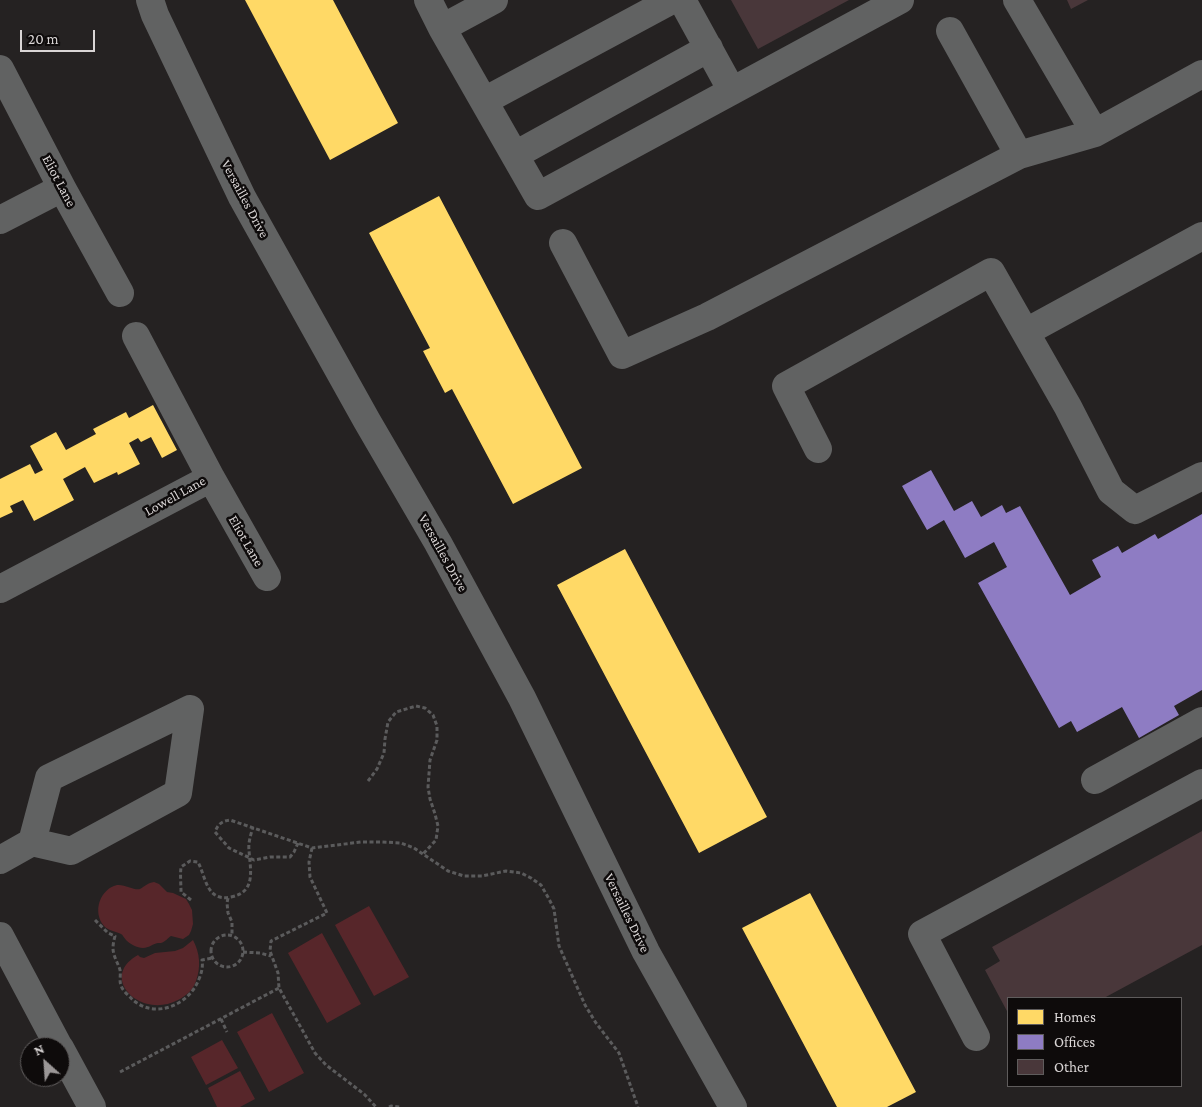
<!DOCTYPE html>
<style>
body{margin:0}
#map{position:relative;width:1202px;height:1107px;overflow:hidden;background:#252222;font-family:"Crimson Pro",serif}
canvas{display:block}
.legend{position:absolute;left:1007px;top:997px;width:175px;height:90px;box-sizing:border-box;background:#0e0b0b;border:1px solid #5f5c5c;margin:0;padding:6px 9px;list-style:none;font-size:15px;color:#d9d5d5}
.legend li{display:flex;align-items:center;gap:10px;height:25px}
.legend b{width:25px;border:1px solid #5f5c5c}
.north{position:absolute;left:20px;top:1037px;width:50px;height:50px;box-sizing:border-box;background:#0e0b0b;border:1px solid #5f5c5c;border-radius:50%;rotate:334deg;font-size:14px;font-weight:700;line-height:20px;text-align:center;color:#d9d5d5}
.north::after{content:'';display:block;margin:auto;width:18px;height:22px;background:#9a9696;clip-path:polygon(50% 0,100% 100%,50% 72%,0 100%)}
.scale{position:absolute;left:20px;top:30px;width:75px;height:22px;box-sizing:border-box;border:2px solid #d9d5d5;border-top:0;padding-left:6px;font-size:15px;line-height:18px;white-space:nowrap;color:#d9d5d5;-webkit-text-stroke:4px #0e0b0b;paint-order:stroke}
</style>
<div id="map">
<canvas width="1202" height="1107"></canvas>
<ul class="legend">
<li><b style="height:14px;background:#ffd966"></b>Homes</li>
<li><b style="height:14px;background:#8e7cc3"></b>Offices</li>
<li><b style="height:14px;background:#49373a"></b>Other</li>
</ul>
<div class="north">N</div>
<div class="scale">20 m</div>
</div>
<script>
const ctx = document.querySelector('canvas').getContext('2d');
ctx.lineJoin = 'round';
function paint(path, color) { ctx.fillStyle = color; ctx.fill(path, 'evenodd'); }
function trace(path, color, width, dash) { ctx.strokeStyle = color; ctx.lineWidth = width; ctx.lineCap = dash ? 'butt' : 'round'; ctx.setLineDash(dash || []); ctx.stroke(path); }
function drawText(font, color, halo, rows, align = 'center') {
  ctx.font = font + ' "Crimson Pro",serif'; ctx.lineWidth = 5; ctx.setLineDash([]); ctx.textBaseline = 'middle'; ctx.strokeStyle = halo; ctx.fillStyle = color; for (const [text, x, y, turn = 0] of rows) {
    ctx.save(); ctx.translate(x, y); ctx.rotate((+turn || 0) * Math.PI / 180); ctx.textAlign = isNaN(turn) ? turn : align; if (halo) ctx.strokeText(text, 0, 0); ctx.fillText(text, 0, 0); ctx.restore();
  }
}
paint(new Path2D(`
 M154 882 159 884 167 892 173 893 186 899 189 904 192 910 193 924 191 931 189 935 183 939 171 936C168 938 165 942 161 943 160 943 159 943 158 943 152 944 149 948 143 948 137 948 130 944 126 940 124 938 123 935 121 934 115 931 109 931 104 926 92 912 100 889 117 885 125 884 135 891 140 889 145 886 148 883 154 882Z
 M369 906 409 977 374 996 335 925Z
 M322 933 361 1004 327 1023 288 953Z
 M193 940C200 953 201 967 196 981 193 990 186 996 178 1000 140 1020 98 977 138 955L140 957 144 958 155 953 175 951 183 948Z
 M272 1013 304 1073 269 1092 237 1032Z
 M222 1040 238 1068 206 1085 191 1057Z
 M240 1071 255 1099 240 1107H217L208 1088Z`), '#57262a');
paint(new Path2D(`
 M245 0H333L398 123 330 160Z
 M439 196 582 468 513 504 452 389 445 393 423 351 430 348 369 233Z
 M153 405 177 450 162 458 151 437 141 442 138 438 129 443 140 464 118 475 117 472 94 483 85 467 63 479 74 500 34 521 23 500 10 506 13 512 0 518V479L30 464 35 474 43 470 30 446 56 432 66 450 96 434 93 429 126 412 129 418Z
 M625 549 767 817 699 853 557 585Z
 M810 893 916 1092 887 1107H837L742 928Z`), '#ffd966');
paint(new Path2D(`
 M931 470 954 511 972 501 981 517 1002 505 1006 513 1020 506 1070 595 1101 577 1092 560 1118 546 1122 553 1155 534 1158 539 1202 514V690L1174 706 1179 715 1139 738 1122 707 1077 732 1071 721 1059 728 978 583 1007 567 994 542 965 558 944 520 927 530 902 486Z`), '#8e7cc3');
paint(new Path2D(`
 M731 0H849L758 49Z
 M1067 0H1088L1071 9Z
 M1202 831V945L1104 998H1008V1013L985 970 1000 961 992 947Z`), '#49373a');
trace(new Path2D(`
 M368 781 377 769 384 753 385 739 388 722 396 712 416 706 425 708 433 715 437 726V740L430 760 428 787 430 799 435 814 438 826 436 840 423 854
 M298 843 294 852 290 857H270L254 860 229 848 215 832C218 824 222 821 230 820L312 848 361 842H382L401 843 414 848 448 871 464 876H482L506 871 521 873 531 878 541 885 549 899 554 909 559 946 585 1005 596 1023 619 1053 638 1107
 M312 848 309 862 310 877 327 913 271 941 270 951 278 973 279 988 315 1053 326 1065 364 1094 376 1107
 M228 898 227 903 228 913 232 922V936
 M191 900 181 892C181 884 180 875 181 867L190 861 198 862C206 877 206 902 231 897 257 892 250 869 249 850 248 843 251 834 253 827
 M95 920 108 933 115 936C114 940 113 944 113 948 113 956 118 963 120 970 121 975 119 981 121 985 122 990 127 994 130 997 152 1021 189 1006 199 979 202 972 203 966 202 960L213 958
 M211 951a16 16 0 1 1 32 0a16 16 0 1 1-32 0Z
 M243 952 260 953 271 956
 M221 1019 227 1032
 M120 1072 279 988
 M389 1107 391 1106 400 1107`), '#5b5b5c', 3, [4, 2.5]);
trace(new Path2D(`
 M150 0 155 15 242 197 367 421 438 543 522 698 646 952 733 1107
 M428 0 442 28 494 0
 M682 0 732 91
 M1017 0 1095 133
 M442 28 538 196 900 0
 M950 31 1019 155
 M0 69 62 188 120 293
 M484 101 672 0
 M515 155 709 48
 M0 220 62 188
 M563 243 622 355 707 317 1019 155 1095 133 1202 74
 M1026 332 1202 236
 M136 336 211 478 267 577
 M818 449 786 386 991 272 1068 407 1111 491 1135 510 1202 476
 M0 589 211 478
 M1095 780 1202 721
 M32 842 71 851 178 793 190 709
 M0 860 32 842 49 778 190 709
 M0 936 59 1047
 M976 1037 922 934 1202 783
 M60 1048 92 1107`), '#616262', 28);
drawText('14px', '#d9d5d5', '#0e0b0b', [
 ["Eliot Lane",59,181,62],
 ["Versailles Drive",245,199,62],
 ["Lowell Lane",175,496,-29],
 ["Eliot Lane",246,541,60],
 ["Versailles Drive",443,553,61],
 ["Versailles Drive",627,913,64]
]);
</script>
